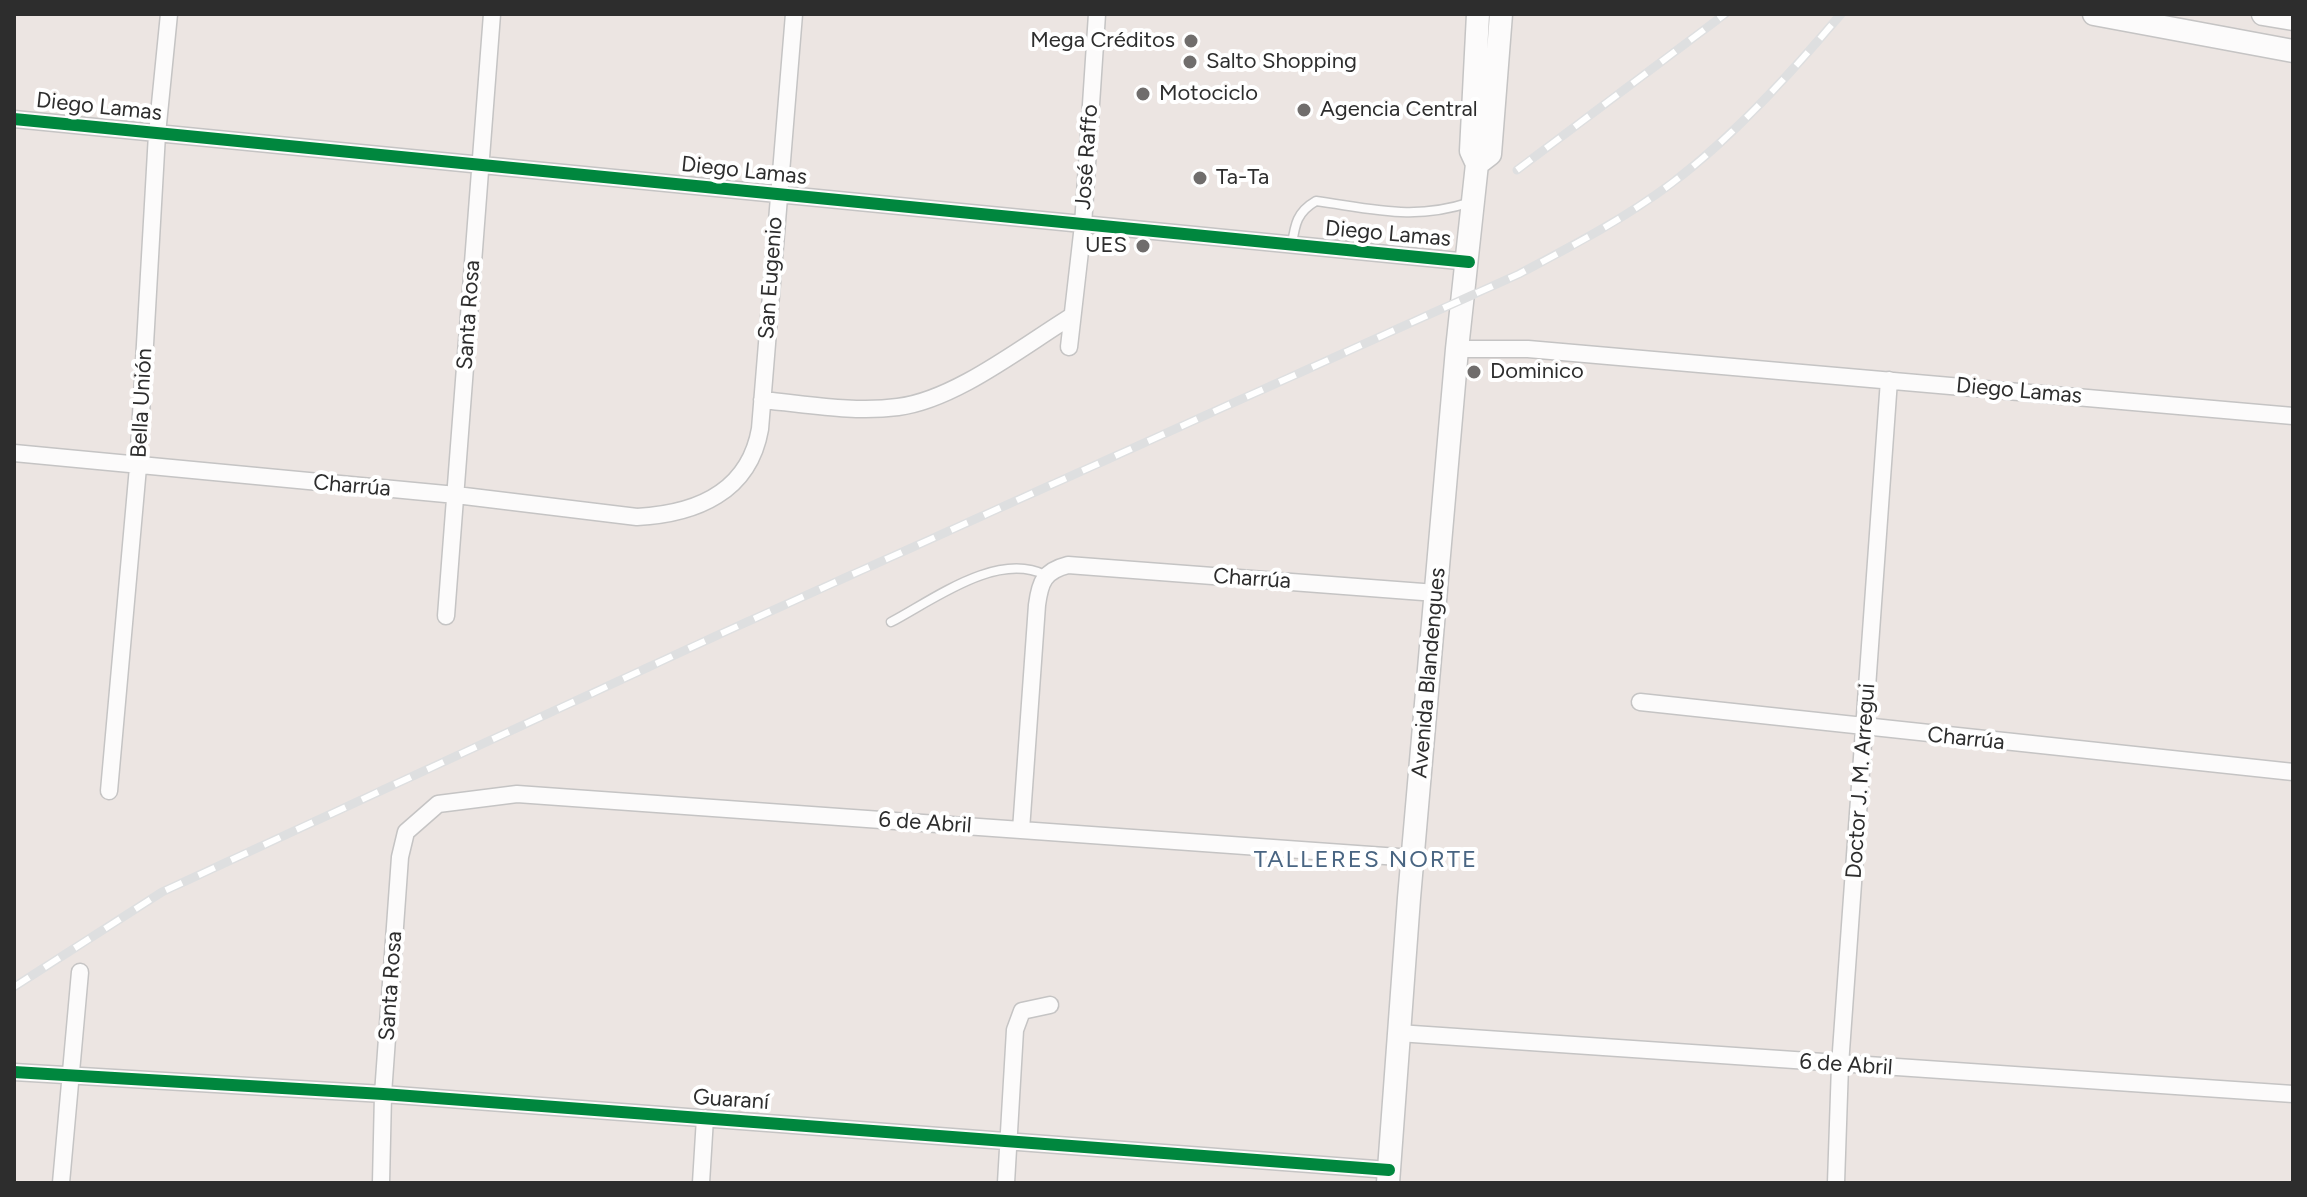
<!DOCTYPE html>
<meta charset="utf-8">
<style>
body{margin:0}
#map{position:relative;width:2307px;height:1197px;overflow:hidden;background:#ece5e2;font-family:Figtree,sans-serif}
canvas{display:block}
.frame{position:absolute;inset:0;border:16px solid #2d2d2d;pointer-events:none}
</style>
<div id="map">
<canvas width="2307" height="1197"></canvas>
<div class="frame"></div>
</div>
<script>
const ctx = document.querySelector('canvas').getContext('2d');
ctx.lineJoin = 'round';
function trace(path, color, width, dash) { ctx.strokeStyle = color; ctx.lineWidth = width; ctx.lineCap = dash ? 'butt' : 'round'; ctx.setLineDash(dash || []); ctx.stroke(path); }
function drawText(font, color, halo, rows, align = 'center') {
  ctx.font = font + ' Figtree,sans-serif'; ctx.lineWidth = 8; ctx.setLineDash([]); ctx.textBaseline = 'middle'; ctx.strokeStyle = halo; ctx.fillStyle = color; for (const [text, x, y, turn = 0] of rows) {
    ctx.save(); ctx.translate(x, y); ctx.rotate((+turn || 0) * Math.PI / 180); ctx.textAlign = isNaN(turn) ? turn : align; if (halo) ctx.strokeText(text, 0, 0); ctx.fillText(text, 0, 0); ctx.restore();
  }
}
const lane = new Path2D(`
 M1292 244C1295 224 1297 212 1316 201 1374 209 1414 221 1471 202
 M891 622C933 600 997 551 1045 575`);
const street = new Path2D(`
 M14 119 1469 262
 M1069 347 1083 225 1097 14
 M1457 349H1528L2293 416
 M762 400C807 404 853 413 898 407 955 400 1023 346 1072 316
 M14 453 456 495 637 517C696 514 749 492 760 429L794 14
 M446 616 492 14
 M1640 702 2293 772
 M109 791 138 467 157 134 169 14
 M1021 830 1037 605C1040 582 1044 571 1068 565L1436 593
 M1398 1033 2293 1094
 M14 1072 383 1094 1389 1170
 M61 1183 80 972
 M381 1183 383 1094 400 857 406 832 438 804 517 794 1413 858
 M701 1183 705 1118
 M1006 1183 1015 1030 1022 1011 1050 1005
 M1836 1183 1840 1065 1889 380`);
const secondary = new Path2D(`
 M2094 14 2293 51
 M2263 14 2293 19
 M1477 164 1490 154 1501 14
 M1388 1183 1409 898 1457 349 1477 164 1471 151 1478 14`);
trace(lane, '#c5c4c4', 11);
trace(street, '#c5c4c4', 19);
trace(secondary, '#c5c4c4', 25);
trace(lane, '#fcfbfb', 8);
trace(street, '#fcfbfb', 16);
trace(secondary, '#fcfbfb', 22);
const rail = new Path2D(`
 M1517 170 1725 14
 M14 987 162 892 718 635 1519 274C1572 246 1624 219 1672 183 1735 135 1790 74 1841 14`);
trace(rail, '#dedfe0', 9);
trace(rail, '#fff', 6, [18]);
trace(new Path2D(`
 M14 119 1469 262
 M14 1072 383 1094 1389 1170`), '#00873e', 12);
for (const [x, y, r, color] of [
 [1191,41,8,"#706d6c"],
 [1190,62,8,"#706d6c"],
 [1143,94,8,"#706d6c"],
 [1304,110,8,"#706d6c"],
 [1200,178,8,"#706d6c"],
 [1143,246,8,"#706d6c"],
 [1474,372,8,"#706d6c"]
]) { const dot = new Path2D(); dot.arc(x, y, r, 0, 2 * Math.PI); ctx.fillStyle = color; ctx.fill(dot); trace(dot, '#fff', 3); }
drawText('22px', '#2d2d2d', '#fff', [
 ["Mega Créditos",1175,41,"right"],
 ["Salto Shopping",1206,62],
 ["Motociclo",1159,94],
 ["Agencia Central",1320,110],
 ["Ta-Ta",1216,178],
 ["UES",1127,246,"right"],
 ["Dominico",1490,372]
], 'left');
drawText('22px', '#2d2d2d', '#fff', [
 ["Diego Lamas",99,107,6],
 ["José Raffo",1087,157,-86],
 ["Diego Lamas",744,171,6],
 ["Diego Lamas",1388,234,5],
 ["San Eugenio",771,278,-86],
 ["Santa Rosa",469,315,-86],
 ["Diego Lamas",2019,391,5],
 ["Bella Unión",142,403,-87],
 ["Charrúa",352,486,5],
 ["Charrúa",1252,579,4],
 ["Avenida Blandengues",1429,673,-85],
 ["Charrúa",1966,739,6],
 ["Doctor J. M. Arregui",1861,781,-86],
 ["6 de Abril",925,823,4],
 ["Santa Rosa",391,986,-86],
 ["6 de Abril",1846,1065,4],
 ["Guaraní",731,1100,4]
]);
ctx.letterSpacing = '2px';
drawText('24px', '#496582', '#fff', [
 ["TALLERES NORTE",1366,860]
]);
ctx.letterSpacing = '0px';
</script>
